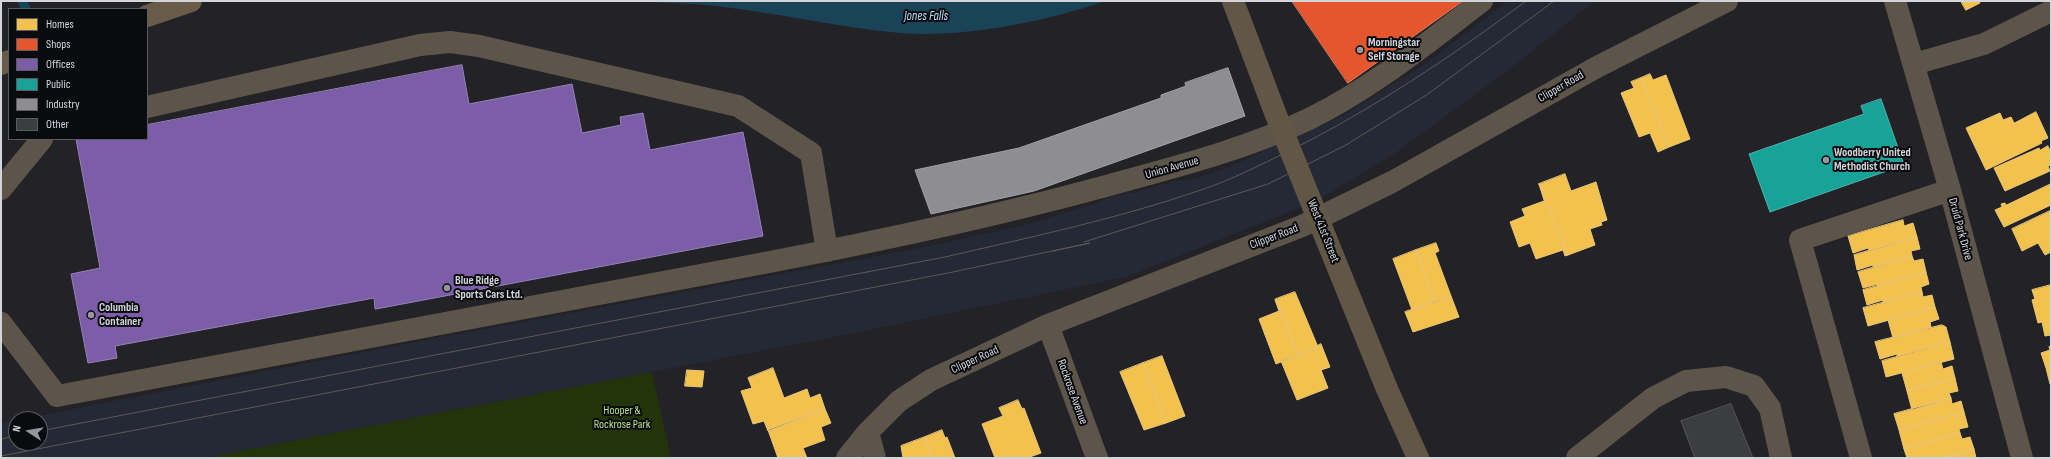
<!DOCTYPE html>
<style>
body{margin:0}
#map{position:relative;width:2052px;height:459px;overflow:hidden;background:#222227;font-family:"Sofia Sans Condensed",sans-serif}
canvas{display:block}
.frame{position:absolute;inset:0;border:2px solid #d3d5db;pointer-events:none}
.legend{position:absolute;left:8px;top:8px;width:140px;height:132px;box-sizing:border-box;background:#0a0b0f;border:1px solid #5a5c61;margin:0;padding:5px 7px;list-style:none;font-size:12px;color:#d3d5db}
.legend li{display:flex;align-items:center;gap:8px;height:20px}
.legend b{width:20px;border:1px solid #5a5c61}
.north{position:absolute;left:8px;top:411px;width:40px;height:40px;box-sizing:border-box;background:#0a0b0f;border:1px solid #5a5c61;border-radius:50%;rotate:282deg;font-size:11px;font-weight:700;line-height:16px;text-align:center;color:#d3d5db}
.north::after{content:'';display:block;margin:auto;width:14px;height:18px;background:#95969c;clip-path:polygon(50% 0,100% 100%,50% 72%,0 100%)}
</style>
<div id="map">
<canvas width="2052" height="459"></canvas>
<div class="frame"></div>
<ul class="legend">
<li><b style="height:11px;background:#f2c14e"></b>Homes</li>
<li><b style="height:11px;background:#e4572e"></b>Shops</li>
<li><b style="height:11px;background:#7b5ea7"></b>Offices</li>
<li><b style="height:11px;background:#17a398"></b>Public</li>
<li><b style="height:11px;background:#8d8d92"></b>Industry</li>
<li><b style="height:11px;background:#3c3d41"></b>Other</li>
</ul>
<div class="north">N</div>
</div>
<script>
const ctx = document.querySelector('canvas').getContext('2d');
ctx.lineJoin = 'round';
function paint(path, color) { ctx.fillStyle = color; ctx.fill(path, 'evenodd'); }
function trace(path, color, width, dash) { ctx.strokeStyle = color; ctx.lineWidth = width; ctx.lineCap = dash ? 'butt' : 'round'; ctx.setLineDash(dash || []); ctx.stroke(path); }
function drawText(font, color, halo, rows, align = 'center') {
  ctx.font = font + ' "Sofia Sans Condensed",sans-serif'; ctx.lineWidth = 4; ctx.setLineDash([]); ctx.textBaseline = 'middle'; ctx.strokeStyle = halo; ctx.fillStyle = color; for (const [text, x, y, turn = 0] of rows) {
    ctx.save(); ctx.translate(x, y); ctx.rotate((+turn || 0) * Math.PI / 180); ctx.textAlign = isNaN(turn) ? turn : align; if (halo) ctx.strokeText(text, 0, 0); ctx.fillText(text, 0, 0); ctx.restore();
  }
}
paint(new Path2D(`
 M1508 1H1595L1511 68 1397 152 1317 201 1126 277 854 333 204 458H1V423L16 420V443H40V419H22L420 341 920 248 1024 225 1091 205 1113 196 1137 192 1171 182 1195 178 1222 170 1342 116 1425 64Z`), '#252936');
paint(new Path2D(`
 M652 372 671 458H204Z`), '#23340a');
paint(new Path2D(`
 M629 1H1105C1045 22 964 38 900 33 843 28 788 15 732 8 698 3 664 3 629 1Z`), '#1b4358');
paint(new Path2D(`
 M27 1H193L147 9H9V62L1 64V11Z`), '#222227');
const homes = new Path2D(`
 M1961 1H1979L1980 3 1966 10Z
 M1650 74 1653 80 1666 75 1690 139 1669 147 1641 78Z
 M1641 78 1669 147 1658 152 1650 133 1639 137 1621 93 1634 88 1631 82Z
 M2036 112 2048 138 2041 141 2042 143 1986 170 1966 128 2000 113 2003 120 2011 117 2014 123Z
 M2048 146 2051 153V165L2048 166 2050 171 2005 191 1994 168 2039 148 2040 150Z
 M1565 174 1571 191 1596 182 1607 220 1601 222 1602 225 1590 229 1595 245 1568 255 1539 184Z
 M1539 184 1568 255 1565 256 1563 250 1536 259 1530 243 1519 247 1510 222 1525 216 1522 209 1544 201Z
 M2051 184V205L2004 227 1995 210 2002 207 2001 204 2005 203 2006 205Z
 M2050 211 2051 252 2045 255 2038 243 2022 251 2012 229Z
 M1903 220 1904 226 1913 223 1917 237 1869 250 1868 248 1853 253 1848 236Z
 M1917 237 1920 249 1911 251 1912 256 1873 267V265L1857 270 1854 255Z
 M1436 243 1439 251 1435 253 1451 296 1435 301 1416 250Z
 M1416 250 1435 301 1412 310 1393 259Z
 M1912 256 1914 261 1923 259 1926 272 1878 286V284L1863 288 1858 272Z
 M1926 272 1929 284 1921 287 1922 292 1883 303V300L1867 305 1863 290Z
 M2051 285V335L2045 336 2042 322 2038 323 2032 300 2035 299 2032 290Z
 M1295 292 1318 347 1298 355 1276 299Z
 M1922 292 1923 297 1932 295 1935 307 1868 326 1863 308Z
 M1451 296 1459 317 1413 332 1405 312Z
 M1276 299 1298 355 1276 364 1259 319 1279 311 1275 300Z
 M1935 307 1939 319 1930 322 1931 327 1893 338 1888 320Z
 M1942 325 1946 327 1950 342 1897 356V354L1880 359 1875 342Z
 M1950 342 1954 359 1886 377 1882 361Z
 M1321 344 1330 367 1321 370 1328 388 1297 400 1281 361 1318 347 1317 346Z
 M2051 346V366L2046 368 2041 353 2050 350 2049 347Z
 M1162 356 1185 416 1166 423 1143 363Z
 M1941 362 1943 369 1952 366 1955 378 1907 391 1902 373Z
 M1143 363 1166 423 1144 430 1120 372Z
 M2051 366V384H2050L2046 368Z
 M773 368 784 398 807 389 810 398 820 394 825 409 768 431 764 421 753 424 741 391 752 388 748 378Z
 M687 370 704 371 702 387 685 386Z
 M1955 378 1958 391 1949 393 1951 398 1912 410 1907 391Z
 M1951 398 1952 404 1961 401 1964 412 1899 430 1894 414Z
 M1018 400 1022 409 1024 408 1041 453 1027 458H995L982 424 1003 416 999 408Z
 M825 409 831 423 821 427 825 440 803 448 807 458H778L768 430Z
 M1964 412 1968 427 1959 429 1960 433 1904 449 1899 430Z
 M942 430 945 438 947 437 955 458H932L925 437Z
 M1960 433 1962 439 1970 437 1974 449 1942 458H1907L1904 449Z
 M925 437 932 458H903L901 446Z
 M1974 449 1976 458H1942Z`);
paint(homes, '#f2c14e');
trace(homes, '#e9c778', 1);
const shops = new Path2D(`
 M1292 1H1463L1348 83Z`);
paint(shops, '#e4572e');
trace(shops, '#df7d62', 1);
const offices = new Path2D(`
 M462 65 469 104 572 84 582 133 621 125 620 117 643 113 650 150 743 132 763 236 376 309H375L374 298 115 346 117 358 88 363 71 274 100 268 76 139H147V125Z`);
paint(offices, '#7b5ea7');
trace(offices, '#9582b7', 1);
const public = new Path2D(`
 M1881 99 1904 165 1770 212 1749 154 1864 114 1861 106Z`);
paint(public, '#17a398');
trace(public, '#4fb2ac', 1);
const industry = new Path2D(`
 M1228 68 1245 116 1034 191 931 214 915 170 1019 148 1161 98V95L1186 86 1185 83Z`);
paint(industry, '#8d8d92');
trace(industry, '#a2a3a8', 1);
trace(new Path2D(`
 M22 1 26 9`), '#1b4358', 9);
const building = new Path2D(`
 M1731 404 1753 458H1695L1681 421Z`);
paint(building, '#3c3d41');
trace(building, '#55555a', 1);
trace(new Path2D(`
 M1895 1 1950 190 2022 458
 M1914 64 1984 44 2051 11
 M147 107 420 45 450 42 479 46 738 106 811 153 827 251
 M1 189 42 139
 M1 323 57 396C286 353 515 310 743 267 871 243 999 216 1124 181 1187 164 1250 147 1309 119 1372 88 1427 43 1482 1
 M1048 325 1097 458
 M868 432 875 458
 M847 458 868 432 899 401 931 380 1048 325 1302 226 1392 182 1597 67 1727 1
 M1577 458 1653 398 1686 381 1726 377 1754 386 1770 408 1781 458
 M1861 458 1800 240 1950 190`), '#5d554a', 22);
trace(new Path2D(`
 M1387 389 1418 458`), '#625646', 22);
trace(new Path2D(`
 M147 16 191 1
 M1 64 9 61`), '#685c49', 22);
trace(new Path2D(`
 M1084 242 1268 184 1346 145 1428 94 1554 1
 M40 431 945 257C1031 237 1117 219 1201 190 1231 180 1260 165 1289 151 1373 109 1451 57 1526 1
 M1 439 16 436
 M1 456 948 273 1090 243 1053 251H1055`), '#5d5853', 1);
trace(new Path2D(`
 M1233 1 1276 115 1387 389`), '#625646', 22);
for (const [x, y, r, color] of [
 [1360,50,4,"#95969c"],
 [1826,160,4,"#95969c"],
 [447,288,4,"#95969c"],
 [91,315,4,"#95969c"]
]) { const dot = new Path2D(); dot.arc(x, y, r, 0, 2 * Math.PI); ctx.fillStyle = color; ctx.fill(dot); trace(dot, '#0a0b0f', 1.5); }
drawText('bold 12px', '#d3d5db', '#0a0b0f', [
 ["Morningstar",1368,43],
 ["Self Storage",1368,57],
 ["Woodberry United",1834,153],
 ["Methodist Church",1834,167],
 ["Blue Ridge",455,281],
 ["Sports Cars Ltd.",455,295],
 ["Columbia",99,308],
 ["Container",99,322]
], 'left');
drawText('12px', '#d3d5db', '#0a0b0f', [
 ["Clipper Road",1561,87,-30],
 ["Union Avenue",1172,168,-16],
 ["Druid Park Drive",1960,229,75],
 ["West 41st Street",1323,231,68],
 ["Clipper Road",1274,237,-21],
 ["Clipper Road",975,360,-25],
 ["Rockrose Avenue",1072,392,70]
]);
drawText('12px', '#b3e081', '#0a0b0f', [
 ["Hooper &",622,411],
 ["Rockrose Park",622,425]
]);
drawText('italic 13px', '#b6def5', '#0a0b0f', [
 ["Jones Falls",926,17]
]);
</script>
